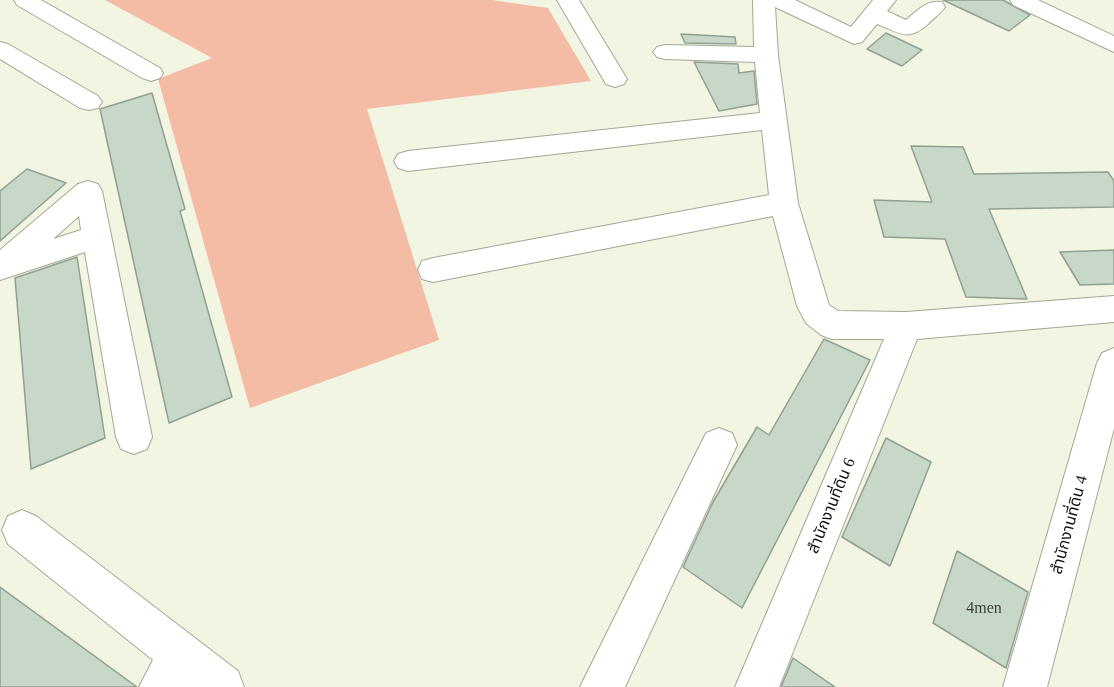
<!DOCTYPE html>
<meta charset="utf-8">
<style>
body{margin:0}
canvas{display:block;background:#f2f5e1}
</style>
<canvas width="1114" height="687"></canvas>
<script>
const ctx = document.querySelector('canvas').getContext('2d');
ctx.lineJoin = 'round';
function paint(path, color) { ctx.fillStyle = color; ctx.fill(path, 'evenodd'); }
function trace(path, color, width, dash) { ctx.strokeStyle = color; ctx.lineWidth = width; ctx.lineCap = dash ? 'butt' : 'round'; ctx.setLineDash(dash || []); ctx.stroke(path); }
function drawText(font, color, halo, rows, align = 'center') {
  ctx.font = font + ' "Times New Roman","Noto Sans Thai",serif'; ctx.lineWidth = 6; ctx.setLineDash([]); ctx.textBaseline = 'middle'; ctx.strokeStyle = halo; ctx.fillStyle = color; for (const [text, x, y, turn = 0] of rows) {
    ctx.save(); ctx.translate(x, y); ctx.rotate((+turn || 0) * Math.PI / 180); ctx.textAlign = isNaN(turn) ? turn : align; if (halo) ctx.strokeText(text, 0, 0); ctx.fillText(text, 0, 0); ctx.restore();
  }
}
paint(new Path2D(`
 M105 0H491L548 8 591 81 367 109 439 340 250 408 158 79 212 58Z`), '#f5bca5');
const building = new Path2D(`
 M943 0H1003L1030 15 1009 31Z
 M886 33 922 50 902 66 867 49Z
 M681 34 735 37 736 44 685 43Z
 M694 62 738 64 739 73 754 71 757 104 719 111Z
 M152 93 185 209 180 211 232 397 169 423 100 109Z
 M911 146 963 147 974 174 1108 172 1114 181V207L989 209 1027 299 966 297 945 239 884 237 874 200 932 202Z
 M27 169 66 183 0 241V191Z
 M1114 250V284L1080 285 1060 252Z
 M77 257 105 438 31 469 15 278Z
 M824 339 870 360 742 608 683 567 713 502 757 427 769 435Z
 M886 438 931 462 890 566 842 537Z
 M957 551 1028 592 1006 668 933 623Z
 M0 587 137 687H0Z
 M793 658 835 687H781Z`);
paint(building, '#c7d7c8');
trace(building, '#91a093', 1.5);
const minor = new Path2D(`
 M14 0H41L160 68 163 73 160 78 151 81 142 78 17 5Z
 M557 0H579L627 79 624 84 615 87 606 84Z
 M753 0H795L851 27 873 0H896L887 11 906 20C918 10 926 0 942 2L945 7C940 14 934 18 928 24 908 42 900 33 877 24L862 42 854 44 775 7 778 55 798 203 829 305 838 311 906 312 1114 296V322L917 339 779 687H735L884 339H832L821 335 806 323 797 306 773 216 433 282 422 279 418 270 422 261 433 258 769 195 762 130 408 171 398 168 394 161 398 154 408 151 760 113 755 62 665 59 657 57 653 52 657 47 665 45 754 47Z
 M1010 0H1038L1114 36V52L1013 5Z
 M0 42 8 44 98 96 102 102 98 108 89 110 80 108 0 59Z
 M88 181 98 184 102 191 152 437 147 449 134 454 121 449 116 437 85 252 0 280V250L78 184ZM79 216 81 230 53 239Z
 M1114 348V428L1047 687H1003L1097 363 1102 353Z
 M719 428 732 433 737 445 625 687H580L706 433Z
 M22 510 36 516 238 671 244 687H139L153 660 8 544 2 530 8 516Z`);
trace(minor, '#a4a794', 2);
paint(minor, '#fff');
drawText('16px', '#0f100a', '#fff', [
 ["สำนักงานที่ดิน 6",832,506,-68],
 ["สำนักงานที่ดิน 4",1070,525,-75]
]);
drawText('16px', '#3d423a', null, [
 ["4men",984,609]
]);
</script>
